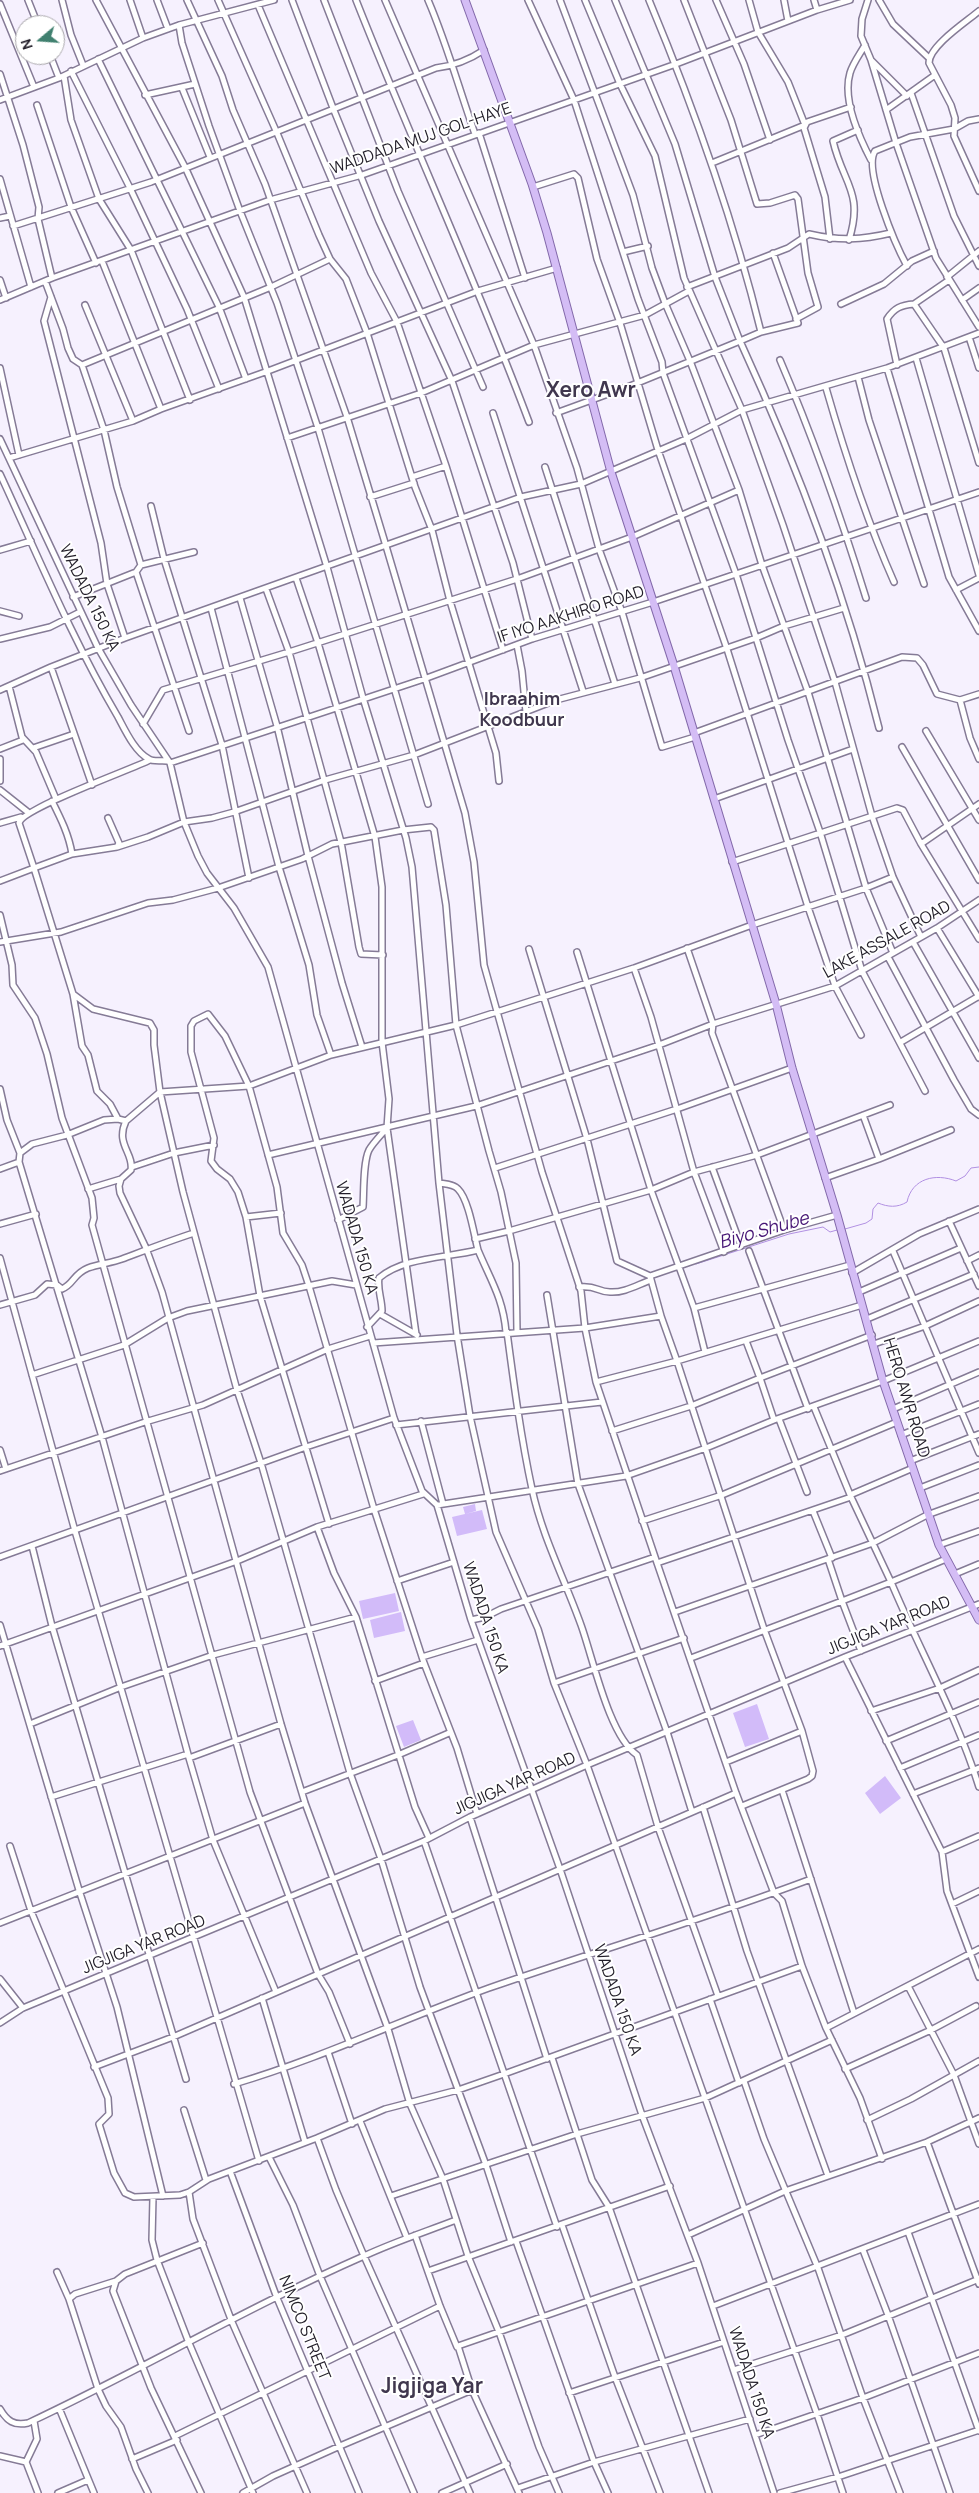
<!DOCTYPE html>
<style>
body{margin:0}
#map{position:relative;width:979px;height:2493px;overflow:hidden;background:#f6f1fe;font-family:Manrope,sans-serif}
canvas{display:block}
.north{position:absolute;left:15px;top:15px;width:50px;height:50px;box-sizing:border-box;background:#fff;border:1px solid #a7a5a9;border-radius:50%;rotate:252deg;font-size:14px;font-weight:700;line-height:20px;text-align:center;color:#221e29}
.north::after{content:'';display:block;margin:auto;width:18px;height:22px;background:#40806f;clip-path:polygon(50% 0,100% 100%,50% 72%,0 100%)}
</style>
<div id="map">
<canvas width="979" height="2493"></canvas>
<div class="north">N</div>
</div>
<script>
const ctx = document.querySelector('canvas').getContext('2d');
ctx.lineJoin = 'round';
function paint(path, color) { ctx.fillStyle = color; ctx.fill(path, 'evenodd'); }
function trace(path, color, width, dash) { ctx.strokeStyle = color; ctx.lineWidth = width; ctx.lineCap = dash ? 'butt' : 'round'; ctx.setLineDash(dash || []); ctx.stroke(path); }
function drawText(font, color, halo, rows, align = 'center') {
  ctx.font = font + ' Manrope,sans-serif'; ctx.lineWidth = 4; ctx.setLineDash([]); ctx.textBaseline = 'middle'; ctx.strokeStyle = halo; ctx.fillStyle = color; for (const [text, x, y, turn = 0] of rows) {
    ctx.save(); ctx.translate(x, y); ctx.rotate((+turn || 0) * Math.PI / 180); ctx.textAlign = isNaN(turn) ? turn : align; if (halo) ctx.strokeText(text, 0, 0); ctx.fillText(text, 0, 0); ctx.restore();
  }
}
paint(new Path2D(`
 M475 1504 476 1511 465 1514 482 1510 487 1529 457 1536 452 1517 465 1514 463 1507Z
 M395 1593 399 1611 363 1619 359 1601Z
 M401 1612 405 1631 374 1638 370 1620Z
 M757 1704 769 1739 745 1747 733 1713Z
 M413 1720 421 1740 404 1747 396 1726Z
 M885 1776 901 1798 880 1814 865 1793Z`), '#d2bbf9');
trace(new Path2D(`
 M845 1229 866 1223 872 1219 873 1209 878 1203C888 1207 897 1208 907 1202 912 1178 936 1173 956 1181L965 1176 971 1168 979 1167
 M696 1264 789 1234 823 1227 830 1232 837 1230`), '#b190e2', 1);
const minor = new Path2D(`
 M28 0 38 25
 M62 0 71 35 83 65
 M96 0 185 167 244 297 327 567 363 698 406 838 412 867 439 1183 457 1335 470 1416 496 1532 538 1629 554 1683 587 1765 817 2414 843 2493
 M130 0 143 38
 M157 0 168 29
 M187 0 222 76 233 110 265 184 347 417 386 546 465 813 474 862 484 965 542 1172 581 1291 585 1328 596 1382 655 1557 501 1609 485 1617 471 1620
 M218 0 277 133 319 235 330 259 346 279 367 333 415 487 432 530 450 601 496 753 499 781
 M292 0 333 108 379 221 452 381 513 563 532 639
 M324 0 398 191 483 387
 M356 0C412 142 476 280 529 422
 M385 0 534 345 577 468 599 549 622 612 662 747 695 737
 M428 0C447 44 459 89 475 134
 M528 0 574 100 638 299 662 362 663 373 736 574 788 740 820 832 862 971 925 1091
 M560 0 633 195 652 268 665 303 690 361 739 490 762 565 808 692 866 888 893 877
 M585 0 620 84 655 156 684 278 742 410 783 525 835 682 872 816 893 877 921 937
 M649 0C694 108 733 218 761 332L740 341C797 465 846 595 879 728
 M684 0 731 120 757 204 770 203 795 195 798 199 808 273 818 307 796 319
 M716 0 744 64 770 140
 M784 0 788 21
 M814 0 817 10
 M868 0 862 19 861 36 871 60 896 143 936 258 979 327
 M879 0 893 24 929 58
 M0 4 34 87
 M258 5 371 273 397 322 446 466 503 650
 M979 11C966 22 929 46 929 63L951 105 955 118 954 136 979 191
 M179 25 182 43 209 126 240 211 277 303 318 428 428 804
 M865 45C860 54 853 63 850 73 842 100 859 137 871 160
 M50 55 59 78
 M98 59 219 307 246 379
 M872 61 907 96
 M71 71 130 188 187 309 219 389
 M0 74 23 145 39 207 38 219 52 278
 M64 76 71 120 99 199 131 250 190 400
 M182 88 210 157
 M911 93 954 216 979 266
 M145 95 195 84
 M0 100 59 78 143 38 179 25 274 0
 M37 105 71 207 96 263
 M886 110 935 75
 M479 133 525 278
 M712 163 805 125 788 82 758 32 749 0
 M0 179 31 287
 M533 187 574 174 578 178 597 259 620 323 658 450 727 649 808 907 835 986 861 1035
 M0 218 10 216
 M13 226 151 182 436 68C454 66 469 60 484 50
 M830 239 825 197 804 128 807 122 851 107
 M849 240C864 192 843 184 833 141L858 130
 M623 252 648 246
 M102 261 161 409
 M907 266C896 246 863 169 875 151L910 137 954 129 968 121 979 119
 M947 277 979 251
 M0 280 6 298
 M949 280 914 304 944 348 979 463
 M45 281 63 329 68 348 73 359 82 365 104 430 117 487 141 565 136 572 189 731
 M687 287 788 248 809 234C839 241 862 240 891 233
 M51 297 44 321 101 543 107 584 125 638
 M0 300 52 278 270 200 362 175 676 64 817 10 850 0
 M962 300 979 288
 M841 304 884 284 912 261 934 251
 M85 305 133 421
 M761 332 798 323 773 253
 M969 337 979 368
 M916 358 979 575
 M780 360C813 437 841 517 866 598
 M82 365 271 287 330 259
 M897 365 887 319C894 308 901 305 914 304
 M0 368 19 455
 M887 368 949 577 979 631
 M858 377 869 420 924 584
 M826 388C845 454 866 519 894 582
 M493 413 583 691
 M556 413 630 386 740 341 715 277 675 144 615 0
 M287 438 421 393 534 345 645 315 689 291
 M0 439 98 648 131 705 170 763 184 822 198 856 207 873 234 908 268 967 394 1418 422 1491 437 1505 471 1620 560 1869 642 2115 698 2263 774 2493
 M9 458 133 421 161 409 268 371 478 291 557 268
 M545 467 615 684
 M0 474C38 556 72 639 118 717 125 730 135 752 149 759 153 762 162 760 167 761
 M412 477 446 466
 M370 497 414 483
 M151 506 164 559 222 745 249 878
 M0 550 31 541
 M141 565 194 552
 M296 578 318 643 375 837 382 887V1042L389 1099 387 1128 416 1334
 M266 589 289 652 341 842 359 947 361 954 383 955
 M956 590 979 578
 M73 597 136 572
 M240 598 277 726 308 856 342 983 362 1047
 M211 608 279 867 309 965 317 1015 331 1055
 M0 611 19 616
 M0 639 50 627 80 612
 M517 645 522 671 526 712
 M51 667 92 785
 M9 686 22 737 36 752 56 799
 M0 690 51 667 125 638 521 497 581 484 686 439 742 410 887 368 979 333
 M979 694 960 700 970 738 979 759
 M143 724 163 690 289 652 517 579 632 537 739 490
 M926 731 979 820
 M694 733 902 657 917 658 923 665 937 694 960 700
 M902 747 979 880
 M33 748 74 734
 M0 749 23 740
 M0 759V781
 M170 763 424 679 532 639 653 602 979 492
 M0 790 29 813
 M714 799 853 749
 M52 801C61 819 69 835 72 854L34 868 73 994 93 1009 150 1023 154 1030V1045L160 1092 183 1192 237 1390 261 1463 350 1773 381 1859 420 1987 486 2165 511 2242
 M0 823 21 817
 M921 844 979 939
 M117 847 148 837 184 822 212 818 234 812 325 780 414 755 556 700 640 678 756 638 784 626 844 608
 M72 854 117 847 119 843 108 818
 M732 862 897 808 903 810 921 844 979 804
 M0 881 34 868 19 823C23 808 130 770 150 760
 M0 915 12 965 13 985 35 1018 47 1054 62 1118 92 1198 94 1218 92 1225 250 1792 318 1974 329 1992 350 2044
 M937 928 979 997
 M0 942 61 932 148 903 173 900 218 888 302 859 332 844 403 830 431 827 434 830 446 905 456 1025 489 1151 501 1192 516 1263 517 1332
 M913 942 979 1058
 M687 948 713 1024 712 1033 784 1230
 M529 949 587 1139 617 1261 650 1276 661 1316
 M888 957 954 1080 971 1109 979 1115
 M634 968 651 1017 694 1172 724 1252
 M73 994 82 1046 88 1055 97 1091 110 1104 118 1119
 M901 1042 979 996
 M0 1089 7 1120 20 1153
 M863 1115 879 1159
 M126 1121 118 1119 104 1120 67 1135 32 1144 20 1153 19 1162 102 1437 189 1758 213 1840 276 1992
 M268 1155 476 1106 659 1045 713 1024 835 986 937 928 979 900
 M132 1167 174 1153 214 1145
 M712 1167 741 1246
 M495 1168 677 1109 792 1068
 M0 1169 19 1162
 M825 1178 879 1159 951 1130
 M121 1179 119 1186 120 1193 146 1248 162 1292 281 1724 305 1803 388 2029 410 2104 443 2179 468 2256 499 2332 539 2447 559 2493
 M88 1189 121 1179 131 1170C134 1153 115 1144 126 1121L160 1092 249 1086 331 1055 456 1025 634 968 752 925 866 888 893 953
 M246 1217 281 1213
 M338 1220 363 1207C364 1192 363 1162 369 1150 373 1143 381 1135 387 1128
 M949 1221 979 1286
 M0 1224 36 1214
 M475 1239 509 1231 651 1190 577 952
 M478 1250C491 1281 503 1298 506 1332
 M749 1251 808 1409
 M893 1251 979 1453
 M0 1258 75 1531 259 2161
 M967 1261 979 1255
 M852 1273 919 1234 979 1209
 M650 1276 784 1230 837 1215
 M579 1287C597 1285 597 1292 610 1292 624 1293 637 1285 651 1280
 M859 1292 961 1248
 M547 1295 578 1484 667 1732 692 1812
 M0 1305 35 1295 47 1284 57 1285 62 1289C74 1284 73 1274 88 1268 99 1264 111 1263 122 1259 146 1250 169 1241 194 1233
 M694 1308 651 1190 694 1172 757 1155 890 1105
 M380 1314 417 1335
 M867 1319 974 1274
 M367 1327 382 1311C382 1299 377 1289 379 1278 404 1257 446 1258 478 1250 474 1235 469 1200 458 1189 454 1184 445 1184 439 1183
 M507 1332C514 1385 521 1438 532 1489 542 1536 565 1580 581 1625 593 1658 609 1736 637 1755L658 1827 718 1996
 M373 1343 585 1328 661 1316 677 1361 596 1382
 M874 1344 925 1326 979 1301
 M705 1352 694 1308 850 1265
 M32 1375 124 1345 168 1318 187 1311 332 1281 356 1285
 M814 1407 851 1497 891 1582 842 1601 861 1651
 M893 1409 979 1372
 M779 1419 807 1492
 M774 1420 760 1378 872 1335
 M421 1421 443 1504
 M396 1425 602 1402
 M612 1431 691 1406 760 1378 746 1341
 M901 1435 979 1404
 M0 1450 6 1469
 M910 1461 979 1434
 M0 1471 145 1422 203 1405 328 1349 370 1336
 M920 1488 979 1465
 M850 1495 913 1468
 M437 1505 626 1476 706 1448 774 1420 883 1381 979 1341
 M813 1511 832 1558
 M642 1521 722 1495 897 1422
 M329 1524 260 1296 246 1217 238 1192 230 1179 217 1169 211 1161 214 1138 191 1052V1026L194 1021 208 1014 225 1036 249 1086 277 1187 283 1233 302 1265 309 1286 374 1509 424 1663 457 1748 477 1814
 M317 1527 334 1573 356 1617 415 1807 429 1838
 M939 1545 979 1531
 M32 1546 52 1626 186 2079
 M0 1557 306 1447 394 1418
 M655 1557 736 1793 774 1893 782 1901 802 1966 826 2028 860 2098 882 2159
 M946 1559 891 1582C920 1651 957 1716 979 1787
 M657 1563 851 1497
 M955 1574 979 1564
 M397 1581 454 1562
 M675 1612 873 1543 927 1515 979 1496
 M0 1625 79 1890 117 2007 163 2196
 M0 1646 237 1561 317 1527 423 1494
 M422 1657 478 1640
 M845 1657 942 1852 947 1891 979 1977
 M691 1658 842 1601 828 1559
 M375 1681 424 1663
 M554 1683 684 1638
 M871 1711 940 1688 979 1670
 M30 1724 121 1687 213 1655 356 1617
 M886 1741 979 1702
 M189 1758 281 1724
 M726 1762 802 1731
 M900 1768 979 1735
 M782 1790 854 2013
 M302 1792 398 1755 449 1733
 M913 1794 979 1768
 M51 1797 188 1754
 M742 1806 808 1779 812 1776 813 1771 802 1731 765 1632 677 1361 862 1305
 M703 1807 747 1951 828 2176
 M470 1817 547 2059
 M424 1841 557 2227
 M10 1846 31 1911 108 2098 109 2114 99 2124 114 2173 125 2193 134 2197 180 2195 189 2192 209 2179 317 2138 385 2109 458 2090 504 2074 802 1966
 M942 1852 979 1836
 M952 1904 979 1891
 M0 1923C101 1883 203 1843 305 1803
 M0 1979 23 2008
 M908 1986 954 2075 979 2144
 M262 1998 305 2142
 M710 1999 739 2083
 M0 2023 23 2008 424 1841 470 1817 587 1765 845 1657 979 1604
 M826 2028 979 1949
 M328 2052 352 2124
 M552 2058 592 2180 609 2207 709 2493
 M94 2067 173 2037 736 1793
 M845 2069 931 2030 976 2006
 M744 2081 764 2139 818 2268 863 2398 900 2493
 M234 2084C322 2058 403 2019 489 1988 596 1951 705 1919 811 1879
 M184 2110 206 2180
 M867 2120 911 2099 979 2061
 M360 2121 407 2238
 M317 2138 336 2190 364 2256 470 2493
 M927 2142 979 2284
 M269 2157 293 2205 320 2276 414 2493
 M230 2171 277 2298 359 2493
 M189 2192 193 2219 232 2322 307 2493
 M391 2196 577 2134 705 2098 832 2040
 M153 2197 152 2240 157 2260 189 2343 253 2493
 M562 2225 615 2377 660 2493
 M908 2232 979 2431
 M415 2235 440 2306 457 2347
 M688 2235 785 2191 927 2142 979 2118
 M516 2241 594 2462 608 2493
 M863 2250 888 2315 950 2493
 M428 2271 670 2186
 M57 2272 69 2299 98 2389 106 2406 121 2427 136 2469 148 2493
 M69 2299 75 2294 116 2281
 M713 2306 979 2204
 M734 2370 842 2335 979 2279
 M569 2393 724 2342
 M59 2408 94 2493
 M0 2409C7 2421 14 2426 28 2423 141 2370 250 2306 364 2256 394 2242 425 2232 456 2220
 M34 2421 37 2439 26 2462 38 2493
 M755 2435 863 2398 979 2353
 M175 2436 440 2306
 M0 2456 26 2462
 M132 2459 177 2440
 M518 2488 594 2462 750 2419
 M58 2493 88 2480
 M201 2493 151 2388 113 2291 116 2281 125 2274 203 2243
 M243 2493 273 2476 340 2446 472 2390
 M442 2493 507 2464
 M519 2493 472 2390 458 2346 698 2263
 M780 2493 838 2477 979 2430`);
const major = new Path2D(`
 M465 0 532 184 547 233 611 472 674 666 776 1004 792 1068 837 1215 883 1381 939 1545 979 1620`);
trace(minor, '#857b96', 8);
trace(major, '#8369aa', 9);
trace(minor, '#fff', 5);
trace(major, '#d4bdf5', 7);
drawText('16px', '#221e29', '#fff', [
 ["WADDADA MUJ GOL-HAYE",421,139,-19],
 ["WADADA 150 KA",89,598,64],
 ["IF IYO AAKHIRO ROAD",571,615,-18],
 ["LAKE ASSALE ROAD",887,940,-29],
 ["WADADA 150 KA",356,1238,74],
 ["HERO AWR ROAD",906,1398,73],
 ["WADADA 150 KA",485,1618,72],
 ["JIGJIGA YAR ROAD",889,1626,-22],
 ["JIGJIGA YAR ROAD",515,1784,-24],
 ["JIGJIGA YAR ROAD",144,1945,-22],
 ["WADADA 150 KA",617,2000,71],
 ["NIMCO STREET",304,2328,68],
 ["WADADA 150 KA",751,2383,72]
]);
drawText('bold 18px', '#40374e', '#fff', [
 ["Ibraahim",522,700],
 ["Koodbuur",522,721]
]);
drawText('italic 18px', '#471676', '#fff', [
 ["Biyo Shube",764,1231,-16]
]);
drawText('bold 21px', '#40374e', '#fff', [
 ["Xero Awr",591,391],
 ["Jigjiga Yar",432,2387]
]);
</script>
